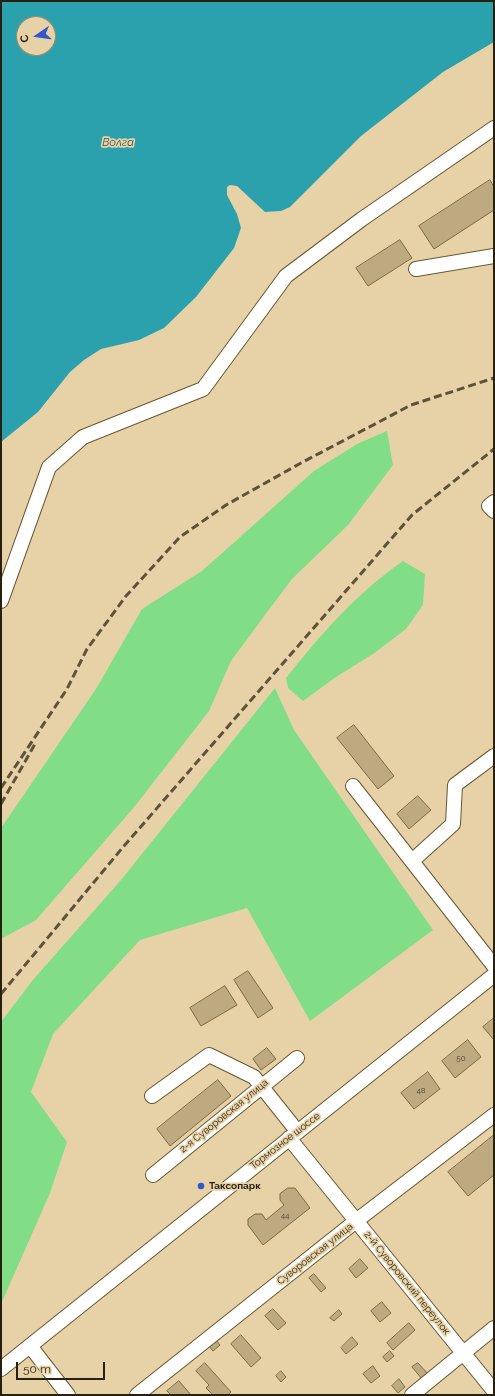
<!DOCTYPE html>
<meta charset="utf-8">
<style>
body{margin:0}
#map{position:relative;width:495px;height:1396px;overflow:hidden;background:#e7d2a8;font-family:Raleway,sans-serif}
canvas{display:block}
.frame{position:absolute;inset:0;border:2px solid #271f0f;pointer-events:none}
.north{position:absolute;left:16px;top:16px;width:40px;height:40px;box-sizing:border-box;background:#e7d2a8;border:1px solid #9a8a6b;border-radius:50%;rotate:257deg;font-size:11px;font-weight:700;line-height:16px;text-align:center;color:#271f0f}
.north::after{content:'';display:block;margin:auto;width:14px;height:18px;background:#3159c9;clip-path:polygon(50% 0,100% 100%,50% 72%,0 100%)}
.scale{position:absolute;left:16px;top:1362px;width:89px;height:18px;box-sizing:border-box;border:2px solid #271f0f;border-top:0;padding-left:5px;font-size:12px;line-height:14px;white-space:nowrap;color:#271f0f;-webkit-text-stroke:3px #e7d2a8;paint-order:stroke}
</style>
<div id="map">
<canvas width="495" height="1396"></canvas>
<div class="frame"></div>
<div class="north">С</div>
<div class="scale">50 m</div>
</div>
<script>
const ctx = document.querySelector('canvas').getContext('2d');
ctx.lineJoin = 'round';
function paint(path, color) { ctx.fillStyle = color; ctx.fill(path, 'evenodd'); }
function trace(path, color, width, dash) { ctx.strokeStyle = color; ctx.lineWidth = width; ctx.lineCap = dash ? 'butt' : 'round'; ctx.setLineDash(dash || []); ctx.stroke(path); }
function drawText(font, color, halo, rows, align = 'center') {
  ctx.font = font + ' Raleway,sans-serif'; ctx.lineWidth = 3.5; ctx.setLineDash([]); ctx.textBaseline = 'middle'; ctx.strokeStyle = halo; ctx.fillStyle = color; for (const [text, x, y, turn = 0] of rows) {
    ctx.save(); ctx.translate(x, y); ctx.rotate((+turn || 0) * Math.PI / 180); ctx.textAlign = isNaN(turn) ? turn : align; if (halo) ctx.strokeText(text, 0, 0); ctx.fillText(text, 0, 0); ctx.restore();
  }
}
paint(new Path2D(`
 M387 431 393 465 348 525 292 579 265 615 231 661 209 711 135 806 36 920 3 938 1 937V828L96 689 142 609 202 571 314 471 357 444Z
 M403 561 425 574 423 605 406 629 373 654 336 677 303 701 288 688 286 678C320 635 358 592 403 561Z
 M275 688 294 730 433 930 310 1021 247 908 140 940 53 1034 31 1092 67 1142 50 1193 1 1304V1022L32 981 121 880Z`), '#82dd87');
paint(new Path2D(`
 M1 1H494V42L443 72 361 136 290 207 281 211 265 212 237 186 230 185 227 187V195L237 214 241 228 234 248 196 297 164 328 139 340 101 349 84 360 70 372 38 412 1 442ZM24 24H48V48H24Z`), '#2ba1ad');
const building = new Path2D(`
 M490 180 494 187V210L434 249 419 226Z
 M400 240 412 258 368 286 356 268Z
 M354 725 394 776 378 789 337 738Z
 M418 796 431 810 409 829 397 814Z
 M248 971 273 1008 258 1018 234 980Z
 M225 986 237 1005 201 1026 190 1008Z
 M494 1018V1040L483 1027Z
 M468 1040 481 1057 455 1078 442 1061Z
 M267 1048 276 1059 261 1070 253 1059Z
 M428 1072 440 1089 414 1109 401 1093Z
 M218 1080 231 1096 170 1146 157 1129Z
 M494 1135V1175L468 1196 448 1172Z
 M288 1188H295L310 1208 263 1245 248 1225V1219L255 1214H262L266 1220 284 1205 280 1200V1194Z
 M360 1259 368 1268 356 1278 349 1269Z
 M314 1274 326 1288 321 1292 309 1278Z
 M382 1302 391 1313 380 1322 371 1311Z
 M273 1309 286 1323 278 1330 265 1316Z
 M339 1310 342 1314 334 1321 330 1318Z
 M409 1323 415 1330 393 1350 387 1343Z
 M241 1335 261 1358 251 1367 231 1344Z
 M352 1337 358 1344 346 1354 341 1348Z
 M215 1339 220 1345 213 1351 208 1345Z
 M390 1351 394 1356 387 1362 383 1357Z
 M205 1363 231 1392 228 1395H213L206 1388 209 1385 196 1371Z
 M418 1363 428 1374 422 1379 412 1367Z
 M373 1366 380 1376 371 1383 363 1374Z
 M281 1371 286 1377 281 1382 276 1376Z
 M399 1379 405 1387 398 1393 392 1386Z
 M179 1381 191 1395H171L167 1391Z`);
paint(building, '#beaa81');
trace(building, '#7d6a43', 1);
const minor = new Path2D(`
 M416 269 494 256
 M494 502 489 506 494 511
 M1 601 49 467 83 437 203 389 286 276 362 219 494 128
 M353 786 494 966
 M412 861 453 824 455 785 494 756
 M152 1096 209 1055 254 1077 297 1131
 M289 1138 494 1391
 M153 1175 297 1058
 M30 1346 68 1395
 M1 1369 494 975
 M137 1395 356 1221 494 1115
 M412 1395 494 1328`);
trace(minor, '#695730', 16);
trace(minor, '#fff', 14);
trace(new Path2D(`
 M1 788 67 689 87 649 126 596 180 537 226 505 301 463 411 405 494 378
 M1 804 35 744
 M1 994 124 846 412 515 494 449`), '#5e523b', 3, [8, 4]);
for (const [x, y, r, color] of [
 [201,1186,4,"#3159c9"]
]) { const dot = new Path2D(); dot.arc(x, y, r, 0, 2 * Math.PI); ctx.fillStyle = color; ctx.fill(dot); trace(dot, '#e7d2a8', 1.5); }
drawText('8px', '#4d422c', null, [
 ["50",461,1059],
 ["48",421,1091],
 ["44",285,1216]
]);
drawText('10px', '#271f0f', '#e7d2a8', [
 ["2-я Суворовская улица",224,1116,-39],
 ["Тормозное шоссе",285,1141,-38],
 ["Суворовская улица",315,1254,-38],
 ["2-й Суворовский переулок",407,1283,51]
]);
drawText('bold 10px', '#271f0f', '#e7d2a8', [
 ["Таксопарк",209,1186]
], 'left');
drawText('italic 11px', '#2f5155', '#e7d2a8', [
 ["Волга",118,143]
]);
</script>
